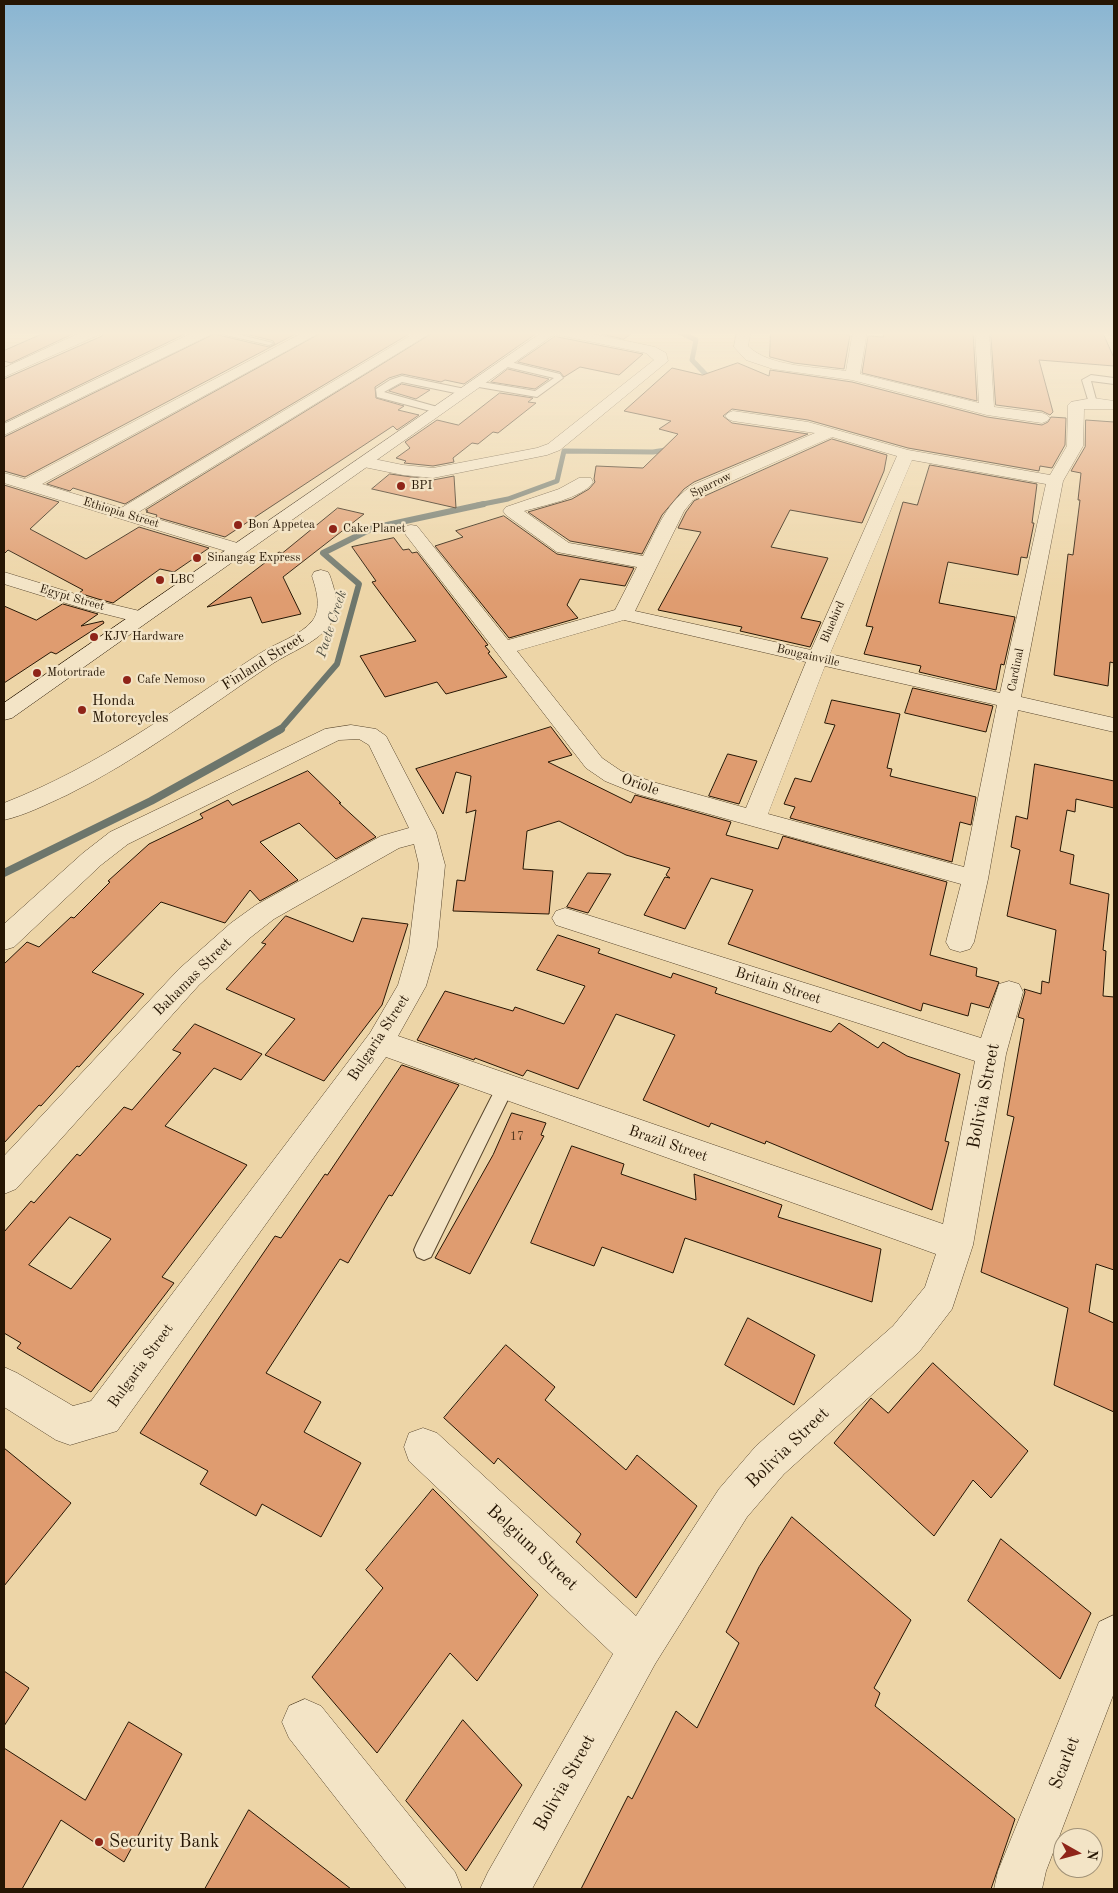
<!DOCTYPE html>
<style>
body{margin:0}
#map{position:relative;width:1118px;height:1893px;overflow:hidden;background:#edd5a7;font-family:"Old Standard TT",serif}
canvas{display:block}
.frame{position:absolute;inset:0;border:5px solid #261604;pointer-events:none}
.north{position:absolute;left:1053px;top:1828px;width:50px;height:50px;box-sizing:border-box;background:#f3e4c6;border:1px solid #a19278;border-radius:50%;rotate:97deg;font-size:14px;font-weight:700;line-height:20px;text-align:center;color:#261604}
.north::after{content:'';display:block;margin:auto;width:18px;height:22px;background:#8f2418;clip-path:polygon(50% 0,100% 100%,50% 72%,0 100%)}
</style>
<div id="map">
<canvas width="1118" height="1893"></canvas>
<div class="frame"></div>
<div class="north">N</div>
</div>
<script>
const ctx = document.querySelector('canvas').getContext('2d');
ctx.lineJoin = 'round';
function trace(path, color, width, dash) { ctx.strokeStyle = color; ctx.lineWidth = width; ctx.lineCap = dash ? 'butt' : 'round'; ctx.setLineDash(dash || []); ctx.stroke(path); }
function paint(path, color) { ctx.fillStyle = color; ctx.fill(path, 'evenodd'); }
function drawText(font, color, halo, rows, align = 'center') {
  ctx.font = font + ' "Old Standard TT",serif'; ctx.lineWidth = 4.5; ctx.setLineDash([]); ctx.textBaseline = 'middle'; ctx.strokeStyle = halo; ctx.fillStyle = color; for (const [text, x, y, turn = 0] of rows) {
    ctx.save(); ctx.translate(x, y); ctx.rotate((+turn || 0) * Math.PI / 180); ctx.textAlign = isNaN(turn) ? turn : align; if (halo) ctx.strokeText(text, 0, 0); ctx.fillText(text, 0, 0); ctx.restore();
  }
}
trace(new Path2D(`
 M677 331 696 340 692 360 712 381
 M478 505 508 499 557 481 564 451 653 452 672 449`), '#6d766c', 5);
trace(new Path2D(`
 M279 731 337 664 359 584 323 553 373 528 484 504`), '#6d766c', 6);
trace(new Path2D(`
 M4 873 151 801 281 729`), '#6d766c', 8);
const building = new Path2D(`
 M49 331H79L11 363 4 361V351Z
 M104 331H191L4 422V379L102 336Z
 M234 331H301L25 477 4 471V437L214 334 269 347 275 344 273 341Z
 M325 331H414L125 504 73 488 70 491 47 484Z
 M436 331H540L464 384 445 380 441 382 402 374 389 378 375 387 376 398 404 406 398 410 419 415 397 430 393 426 225 537 156 517 157 515 146 512 148 511 146 510Z
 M589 331H635L624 339Z
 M771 331H804L850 335 844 369 794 363 770 357Z
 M884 331H973L977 401 862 373 868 336 883 337Z
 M991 331H1102L1114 358V366L1039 360 1053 412 1050 415 1042 411 996 405Z
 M556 336 558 337 643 354 619 375 580 367 564 377 560 372 518 362Z
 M738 363 769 376 770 370 852 382 987 417 1042 425 1048 422 1051 417 1066 418 1065 445 1052 468 1040 466 1039 471 908 448 808 420 732 409 723 416 732 423 808 434 694 482 684 489 662 515 642 554 570 541 528 512 572 499 589 489 595 482 594 479 596 466 643 468 678 434 659 429 671 421 624 411 672 368 702 375Z
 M508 369 549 379 535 389 491 382Z
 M402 384 430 390 416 399 389 391Z
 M500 393 533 398 528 402 536 403 498 433 493 432 478 444 472 443 453 458 454 462 433 466 404 463 406 461 396 458 410 448 405 442 437 420 458 425Z
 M1086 420 1114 422V663L1110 662 1108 686 1054 675 1068 554 1073 555 1080 500H1078L1081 473 1071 471 1085 447Z
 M832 439 887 455 884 471 862 523 790 510 771 547 828 558 801 618 821 622 810 647 740 631 742 627 658 610 701 532 678 528 686 512 694 501Z
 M930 465 1037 484 1032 523H1034L1027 558 1021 557 1018 575 948 562 939 603 1015 617 1004 665 1001 664 996 690 919 672 921 666 864 654 873 627 866 626 903 502 917 505Z
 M390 474 433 480 454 476 456 508 372 489Z
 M4 485 59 502 30 529 86 559 139 527 209 548 174 572 160 569 113 603 98 599 79 593 83 590 8 550 4 554Z
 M338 508 364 514 283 577 301 614 262 623 251 597 207 607 279 552 282 553Z
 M504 516 557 554 634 568 625 586 580 579 567 605 578 618 509 638 435 546 463 537 456 531Z
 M394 538 403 550 409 549 412 553 417 552 488 645 485 646 490 652 488 653 507 677 446 694 437 682 385 697 360 656 416 641 372 582 376 581 352 547Z
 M63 604 98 614 81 626 103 621 104 623 56 654 51 652 4 683V606L36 620Z
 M913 688 993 706 986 732 905 713Z
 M832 700 900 714 887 768 892 769 890 776 976 797 971 825 960 822 952 862 790 818 795 807 784 804 795 778 811 782 835 725 825 723Z
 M551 727 572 755 548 762 631 803 635 795 731 822 726 835 778 849 783 836 947 882 930 955 977 968 976 976 999 982 989 1008 971 1003 968 1016 923 1003 921 1011 728 944 753 890 711 878 685 929 644 915 665 877 670 878 666 875 670 868 626 855 559 821 527 831 523 869 553 871 549 914 453 911 457 880 465 881 476 810 466 813 471 776 456 772 443 814 416 769Z
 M728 754 757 761 739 804 709 796Z
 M1035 764 1114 781V808L1076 799 1075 812 1067 810 1060 851 1074 855 1070 884 1109 894 1103 950 1106 951 1103 996 1114 997V1270L1096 1264 1089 1312 1114 1323V1412L1054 1385 1068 1308 981 1272 1014 1117 1007 1115 1024 1019 1018 1017 1025 992 1024 989 1041 994 1042 981 1049 983 1056 930 1007 916 1020 850 1011 847 1016 816 1027 819Z
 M308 771 341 803H339L376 837 336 859 299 823 260 842 298 880 260 901 250 890 225 923 161 902 92 972 144 994 79 1067 77 1066 41 1106 39 1105 4 1143V964L27 942 39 947 71 917 74 918 110 882 108 881 149 844 203 818 200 814 228 800 232 805Z
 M588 873 611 874 588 913 567 907Z
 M286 916 353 942 362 918 408 924 382 1005 324 1081 265 1055 295 1019 226 989 266 944 262 943Z
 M558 935 600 949 598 953 671 978 673 973 717 988 715 993 831 1032 839 1023 878 1048 883 1042 907 1056 960 1074 945 1141 949 1142 932 1210 766 1141 765 1144 711 1123 709 1127 643 1100 675 1035 616 1014 578 1089 527 1070 523 1076 475 1058 474 1060 417 1040 445 991 513 1011 515 1007 564 1024 585 986 537 970Z
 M195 1024 262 1054 241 1080 214 1068 165 1126 247 1165 162 1277 174 1283 91 1392 17 1348 21 1343 4 1333V1232L31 1201 34 1203 77 1154 80 1156 124 1107 132 1110 181 1053 173 1050ZM70 1217 111 1239 71 1289 29 1265Z
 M402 1065 459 1085 392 1196 389 1195 348 1263 340 1259 266 1373 321 1402 304 1432 361 1463 321 1537 262 1504 256 1516 200 1484 208 1471 140 1433 275 1236 281 1238 325 1174 327 1175Z
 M512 1113 546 1123 541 1135 544 1136 470 1274 435 1258 493 1155Z
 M572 1146 624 1164 621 1174 696 1200 694 1174 782 1205 778 1217 881 1249 872 1302 685 1238 673 1273 602 1247 594 1266 531 1243Z
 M748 1318 815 1355 794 1405 725 1365Z
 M506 1345 555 1387 545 1400 626 1470 637 1455 697 1506 636 1598 576 1542 581 1534 498 1458 494 1464 444 1418Z
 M933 1363 1028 1451 991 1498 973 1480 934 1536 834 1443 871 1398 888 1413Z
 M4 1448 71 1503 4 1586Z
 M433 1489 538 1595 477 1681 450 1653 377 1753 312 1677 383 1588 366 1570Z
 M792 1517 911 1620 874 1688 880 1693 875 1706 1015 1819 991 1889H581L628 1796 632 1799 676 1711 697 1728 739 1643 726 1632 759 1567Z
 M1001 1539 1091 1613 1060 1679 968 1601Z
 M4 1671 29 1688 4 1726Z
 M463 1720 522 1785 466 1871 406 1801Z
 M129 1722 182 1754 124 1862 61 1820 22 1889H4V1748L85 1800Z
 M249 1810 351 1889H205Z`);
paint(building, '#df9c70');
trace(building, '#261604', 1);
const service = new Path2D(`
 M209 331H225L273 343 269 345Z
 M506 361 560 374 563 378 537 397 473 386V382L476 381 535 391 554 378 503 366V362Z
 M1091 375 1114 378V384L1091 381 1097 403 1093 406 1089 403 1082 380Z
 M402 376 465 389 469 392 465 395 402 382 384 392 441 408V412L438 413 377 397 376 389 390 380Z
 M505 1079 511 1082 514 1087 431 1257 424 1260 417 1257 414 1250 417 1243 499 1082Z`);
const minor = new Path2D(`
 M84 331H102L101 334 4 377V368Z
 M196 331H213L212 334 4 435V424Z
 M306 331H323L42 484 121 508 418 331H434L137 513 244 545 247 549 244 553 238 555 232 553 4 483V473L25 479Z
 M552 331H579L655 347 666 353 668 361 560 450 547 455 433 478 403 475 364 467 358 465 356 462 358 459 364 457 403 465 433 468 537 448 548 444 654 360 646 353 558 335Z
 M737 331H751L748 346C769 367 817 367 846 371L853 331H867L860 374 979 403 975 331H989L994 407 1042 413 1047 415 1050 418 1047 421 1042 423 987 415 852 380 773 369 746 360 734 347Z
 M1107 331H1114V336L1109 335Z
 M1093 398 1114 401V409H1084L1083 446 1063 481 1021 697 1114 718V732L1018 710 988 879 974 942 970 949 960 952 950 949 946 942 961 884 637 794 605 781 586 768 402 530 405 526 411 525 417 526 508 640 615 610 637 567 557 552 506 515 503 511 506 507 559 489 579 478H591L593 482C583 498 542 506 524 511L569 543 643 556C658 528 666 501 695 484L815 433 733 421 728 419 725 416 728 413 733 411 808 422 908 450 1050 475 1067 446 1068 405 1071 402ZM832 437 897 456 811 650 635 611 684 511 693 500 707 492ZM912 460 1046 484 1000 693 830 654ZM624 620 806 662 746 808 653 782 621 771 602 758 517 651ZM825 666 997 705 964 867 768 814Z
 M321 570 328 572 330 576C336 594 341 610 329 626 315 644 290 652 272 664 205 709 140 759 67 795 47 804 26 815 4 820V803C97 767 176 709 259 654 275 643 301 636 313 620 322 607 316 589 312 576L314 572Z
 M4 572 98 601 148 613 151 617 148 621 141 623 85 609 4 584Z
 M351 725 376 729 386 736 436 832 445 865 437 947 426 986 398 1036 943 1224 975 1061 556 925 552 918 556 911 565 908 981 1038 999 984 1009 981 1019 984 1023 992 1006 1054 973 1245 952 1309 919 1352 784 1474 747 1517 655 1664 532 1889H480L488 1872 613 1654 409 1461 404 1447 409 1433 423 1428 437 1433 636 1616 719 1489 756 1446 893 1326 925 1287 936 1254 386 1057 117 1431 70 1445 56 1440 4 1407V1367L17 1373 73 1406 91 1401 370 1033 398 985 409 947 419 865 414 844 399 848 274 919 251 937 199 985 16 1189 4 1194V1156L179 969 231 923 256 905 381 836 409 828 369 745 359 739 339 740 128 844 101 865 14 947 4 950V924L83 853 110 832 325 729Z
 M1114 1615V1693L1046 1871 1042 1889H994L998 1871 1099 1622Z
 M305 1699 321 1706 455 1872 462 1889H407L289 1738 282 1722 289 1706Z`);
const secondary = new Path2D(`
 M544 331H559L12 718 4 720V703Z`);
trace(service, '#58462d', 2);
trace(minor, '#58462d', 1);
trace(secondary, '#261604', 1);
paint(service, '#f3e4c6');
paint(minor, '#f3e4c6');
paint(secondary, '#f3e4c6');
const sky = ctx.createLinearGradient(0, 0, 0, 596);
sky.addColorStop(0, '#89b5d2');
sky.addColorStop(0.56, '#f7ecd7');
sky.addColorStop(1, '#f7ecd700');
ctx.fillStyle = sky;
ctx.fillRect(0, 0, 1118, 596);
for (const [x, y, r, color] of [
 [401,486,5,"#8f2418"],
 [238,525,5,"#8f2418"],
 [333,529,5,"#8f2418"],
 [197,558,5,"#8f2418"],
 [160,580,5,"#8f2418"],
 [94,637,5,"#8f2418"],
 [37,673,5,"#8f2418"],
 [127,680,5,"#8f2418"],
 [82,710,5,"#8f2418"],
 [99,1842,5,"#8f2418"]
]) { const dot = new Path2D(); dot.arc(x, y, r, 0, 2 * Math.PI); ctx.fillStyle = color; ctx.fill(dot); trace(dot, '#f3e4c6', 2); }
drawText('12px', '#261604', '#f3e4c6', [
 ["Sparrow",711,485,-26],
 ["Ethiopia Street",121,513,17],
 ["Egypt Street",72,598,16],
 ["Bluebird",833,622,-67],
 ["Bougainville",808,656,13],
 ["Cardinal",1016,670,-79]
]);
drawText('12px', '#261604', '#f3e4c6', [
 ["BPI",411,486],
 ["Bon Appetea",248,525],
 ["Cake Planet",343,529],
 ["Sinangag Express",207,558],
 ["LBC",170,580],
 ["KJV Hardware",104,637],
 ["Motortrade",47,673],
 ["Cafe Nemoso",137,680]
], 'left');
drawText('12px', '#54381f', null, [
 ["17",517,1137]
]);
drawText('italic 14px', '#4f4e41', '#f3e4c6', [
 ["Paete Creek",332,624,-72]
]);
drawText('15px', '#261604', '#f3e4c6', [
 ["Finland Street",263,662,-32],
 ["Oriole",640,785,19],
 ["Bahamas Street",193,977,-45],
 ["Britain Street",778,986,18],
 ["Bulgaria Street",379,1038,-57],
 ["Brazil Street",668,1144,19],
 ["Bulgaria Street",141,1366,-54]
]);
drawText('15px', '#261604', '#f3e4c6', [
 ["Honda",92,701],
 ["Motorcycles",92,718]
], 'left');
drawText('18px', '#261604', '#f3e4c6', [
 ["Bolivia Street",984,1096,-79],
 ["Bolivia Street",788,1448,-44],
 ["Belgium Street",532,1548,43],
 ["Scarlet",1065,1763,-69],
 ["Bolivia Street",565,1783,-61]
]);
drawText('18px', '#261604', '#f3e4c6', [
 ["Security Bank",109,1842]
], 'left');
</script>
